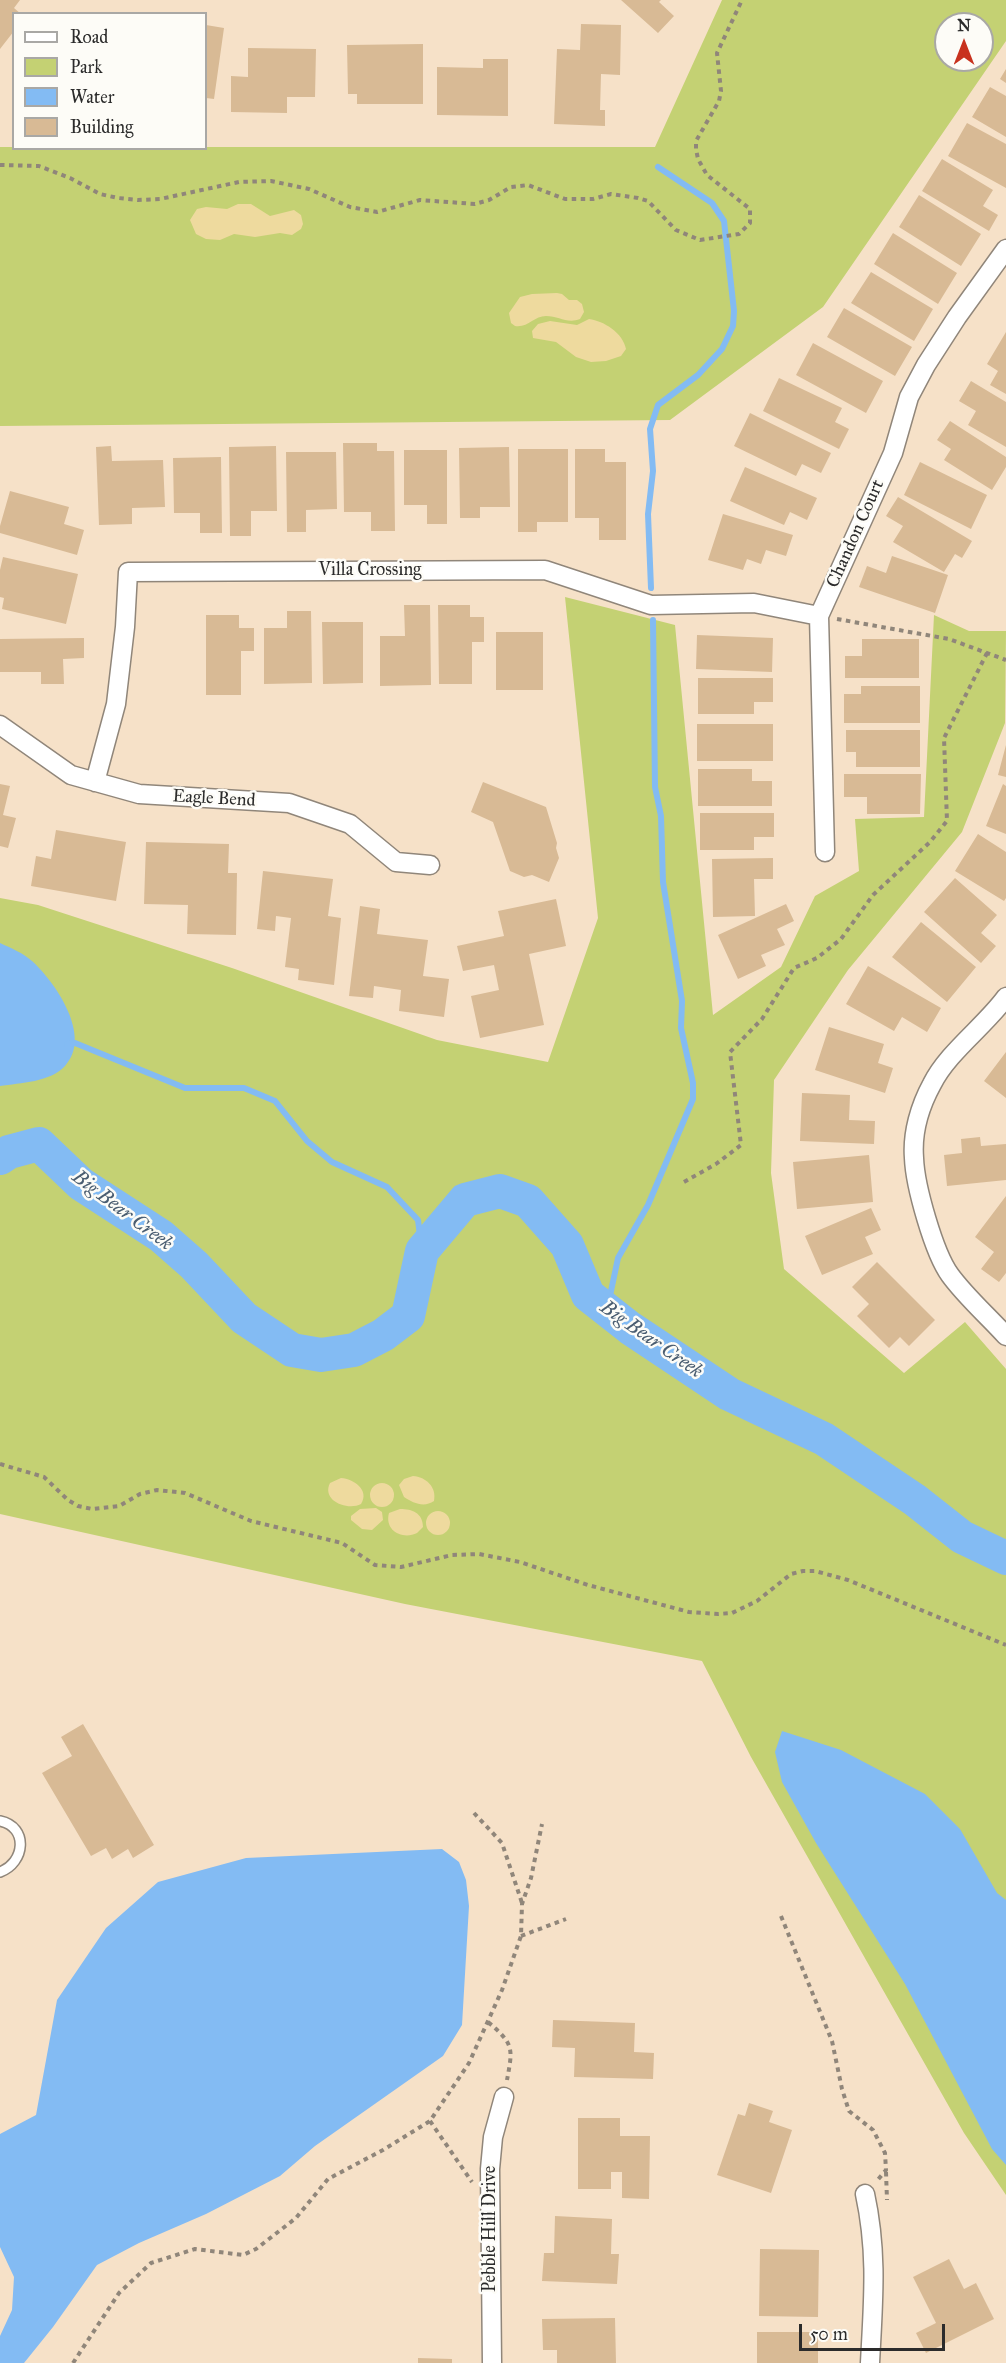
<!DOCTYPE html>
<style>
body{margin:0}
#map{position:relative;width:1006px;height:2363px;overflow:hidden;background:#f6e1c8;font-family:"IM FELL Great Primer",serif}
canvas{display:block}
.legend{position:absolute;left:12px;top:12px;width:195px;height:138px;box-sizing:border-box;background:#fdfcf7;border:2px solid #a9a8a5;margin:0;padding:8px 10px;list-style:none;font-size:18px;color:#2b2b2b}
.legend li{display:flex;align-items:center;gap:12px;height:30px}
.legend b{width:30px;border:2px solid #a9a8a5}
.north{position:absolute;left:934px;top:12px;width:60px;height:60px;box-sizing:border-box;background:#fdfcf7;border:2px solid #a9a8a5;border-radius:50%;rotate:0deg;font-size:16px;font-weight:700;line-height:24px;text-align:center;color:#2b2b2b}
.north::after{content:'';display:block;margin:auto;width:21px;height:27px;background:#c8321e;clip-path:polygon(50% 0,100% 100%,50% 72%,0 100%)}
.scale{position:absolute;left:799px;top:2324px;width:146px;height:27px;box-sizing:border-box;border:3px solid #2b2b2b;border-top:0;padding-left:8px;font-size:18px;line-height:21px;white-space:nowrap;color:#2b2b2b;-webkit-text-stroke:4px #fdfcf7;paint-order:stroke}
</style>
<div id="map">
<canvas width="1006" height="2363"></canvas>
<ul class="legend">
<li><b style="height:8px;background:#fff"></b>Road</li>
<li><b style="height:16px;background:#c4d173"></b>Park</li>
<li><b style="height:16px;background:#83bbf3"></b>Water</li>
<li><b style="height:16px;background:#d8ba95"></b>Building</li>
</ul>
<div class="north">N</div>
<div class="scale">50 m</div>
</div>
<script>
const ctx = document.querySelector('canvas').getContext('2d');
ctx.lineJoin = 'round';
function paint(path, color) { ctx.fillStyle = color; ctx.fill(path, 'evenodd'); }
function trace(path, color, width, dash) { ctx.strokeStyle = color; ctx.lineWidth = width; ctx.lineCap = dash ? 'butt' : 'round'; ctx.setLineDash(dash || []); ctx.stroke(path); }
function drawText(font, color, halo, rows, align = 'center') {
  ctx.font = font + ' "IM FELL Great Primer",serif'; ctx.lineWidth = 5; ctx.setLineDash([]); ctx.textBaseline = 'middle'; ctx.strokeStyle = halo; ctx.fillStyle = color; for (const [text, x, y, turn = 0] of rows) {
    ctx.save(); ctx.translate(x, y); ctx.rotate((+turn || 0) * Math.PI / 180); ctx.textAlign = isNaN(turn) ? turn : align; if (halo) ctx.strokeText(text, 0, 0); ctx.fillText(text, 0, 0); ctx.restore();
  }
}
paint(new Path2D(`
 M722 0H1006V41L823 307 670 420 0 426V147H655ZM946 24H982V60H946Z
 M565 597 675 625 713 1015 781 967 815 896 859 871 855 819 924 817 934 615 969 631H1006L1005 723 962 832 848 970 774 1080 771 1173 784 1269 904 1373 965 1322 1006 1369V2195L964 2133 751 1757 702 1661 405 1604 0 1514V898L38 905 232 968 437 1040 548 1062 598 918Z`), '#c4d173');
paint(new Path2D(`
 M238 204H251L270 216 294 210 301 215 303 224 301 229 292 235 280 233 255 237 234 234 220 240 206 239 196 234 190 220 197 209 206 207 227 209Z
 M557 293 562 294 569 300H577L582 304 584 312 580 319C567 324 559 316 546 316 534 316 528 328 515 326L511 323 509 313 520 297 532 294Z
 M589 319C604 321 623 333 626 349L621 356 606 361 591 362 576 357 556 342 533 338 532 331 538 324 550 321 577 325Z
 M413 1476C426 1477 437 1487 434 1501 424 1508 413 1503 404 1497L399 1485 404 1479Z
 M341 1478C354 1479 370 1490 361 1504 348 1511 321 1501 330 1483Z
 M370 1495a12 12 0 1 1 24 0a12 12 0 1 1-24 0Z
 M376 1508 382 1512 383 1520 372 1530 362 1529 351 1520V1516L360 1509Z
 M400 1509C412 1509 423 1513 423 1527L417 1533C403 1540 384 1531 389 1513Z
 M426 1523a12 12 0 1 1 24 0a12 12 0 1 1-24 0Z`), '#eeda9e');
paint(new Path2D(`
 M0 943C11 948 23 953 32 961 55 982 93 1036 65 1066 51 1082 20 1083 0 1086Z
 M782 1731 841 1750 925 1794 960 1829 997 1893 1006 1900V2165L992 2149 905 1984 816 1843 782 1782 775 1752Z
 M442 1849 459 1862 466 1880 469 1906 462 2025 443 2056 315 2146 280 2176 206 2214 139 2243 97 2265 53 2327 24 2363H0V2336L12 2310 14 2277 0 2247V2134L36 2115 57 2000 106 1928 158 1882 246 1858Z`), '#83bbf3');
trace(new Path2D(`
 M651 588 648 514 653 471 650 429 658 405 698 375 722 349 733 326 734 311 724 221 712 203 658 167
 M67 1044 75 1043 185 1088H244L275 1101 307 1141 332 1162 387 1187 418 1220 422 1251
 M607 1310 618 1258 648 1205 693 1099V1083L681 1028 682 1001 663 882 661 816 655 787 653 620`), '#83bbf3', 6);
trace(new Path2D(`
 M0 1158 9 1152 39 1144 81 1184 161 1236 194 1265 244 1318 292 1350 321 1355 354 1350 383 1335 408 1316 422 1251 465 1200 500 1191 528 1201 567 1245 588 1295 630 1328 729 1394 824 1439 915 1500 962 1537 1006 1558`), '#83bbf3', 34);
paint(new Path2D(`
 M0 0H20L14 8 21 14H14V31L0 49Z
 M621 0H661L659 2 674 16 658 33Z
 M581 24 621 25 620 75 601 74 600 110H605V126L554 124 557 49 580 50Z
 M206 25 224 28 214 99 206 98Z
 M423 44V104H357V94H348L347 45Z
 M248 48 316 49 315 97H287V113L231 112V76L248 77Z
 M483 59H508V116L437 115V67L483 68Z
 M1006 69V83L1000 79Z
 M990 87 1006 96V137L972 117Z
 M967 123 1006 144V188L948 156Z
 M942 159 993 190 983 206 998 215 989 231 922 191Z
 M919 195 981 234 961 266 899 227Z
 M893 233 957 273 938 304 874 264Z
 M871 272 933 309 914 341 851 303Z
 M844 308 912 347 895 376 827 337Z
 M1006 332V394L990 385 998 371 987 364Z
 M813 343 883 381 866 413 796 375Z
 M779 378 842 408 835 422 849 429 839 449 763 411Z
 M971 381 1006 402V447L968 425 976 411 959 401Z
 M750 413 831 453 821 473 802 464 796 476 734 446Z
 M950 421 1006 457V467L992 490 944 460 951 449 937 440Z
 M343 443H377V451H394L395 531H371V512H344Z
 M111 446 112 461 163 460 165 507 132 508V524L99 525 96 447Z
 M276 446 277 511H251V536H230L229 447Z
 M509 447 510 507H480V518H460L459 448Z
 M518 449H568V522H537V532H518Z
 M575 449H605V462H626V540H599V518H575Z
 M404 450H447V524H427V505H404Z
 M286 452H336L337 509 306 510V532H287Z
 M221 457 222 533H200V513H174L173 458Z
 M920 462 987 495 971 529 904 495Z
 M745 467 817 498 807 520 790 512 784 525 730 501Z
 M10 491 69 507 64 524 84 530 77 555 0 533V526Z
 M898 497 972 541 962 558 955 554 944 572 893 542 903 526 886 516Z
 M723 514 793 535 786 556 766 550 761 564 747 559 743 570 708 560Z
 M892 556 948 575 935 613 859 587 867 566 886 573Z
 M3 557 78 574 66 624 2 609 4 598 0 597V570Z
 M404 605H430L431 685 380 686V636H405Z
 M438 605H470V617H484V642H472V684H439Z
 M287 611H311L312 683 264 684V628H287Z
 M206 615H239V628H254V651H241V695H206Z
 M322 622H363V683L323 684Z
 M496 632H543V690H496Z
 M697 635 773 638 772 672 696 669Z
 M84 638V658L63 659 64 684H41V672H0V639Z
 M862 639H919V678H845V656H862Z
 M698 678H773V702H754V714H698Z
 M861 686H920V723H844V694H861Z
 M697 724H773V761H697Z
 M846 730H920V767H856V752H846Z
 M1006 745V777L998 775Z
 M698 769H752V781H772V806H698Z
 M844 774H921L920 814H867V797H844Z
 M483 782 546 807 557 843 556 848 559 858 549 882 532 875 524 877 510 871 493 822 471 812Z
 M0 784 10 786 3 815 16 818 8 848 0 846Z
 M1003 784 1006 786V834L986 826Z
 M700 813H774V837H754V850H700Z
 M56 830 126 842 116 901 31 886 36 856 51 859Z
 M978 834 1006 852V898L1004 901 955 871Z
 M146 842 229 844 228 873H237L236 935 187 934 188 905 144 904Z
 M773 858V879H754L755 916 713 917 712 859Z
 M263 871 333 879 328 916 341 918 334 985 298 980 299 969 285 967 291 918 276 916 275 931 257 929Z
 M955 878 997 915 981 933 996 946 981 963 924 912Z
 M556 899 566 946 529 954 544 1025 480 1038 471 996 499 990 494 965 463 971 457 946 504 936 498 911Z
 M786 904 794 921 777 929 785 945 761 955 766 966 738 979 718 935Z
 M360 906 380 909 377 934 428 940 423 976 449 979 444 1017 399 1011 401 990 374 986 373 998 349 996Z
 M921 922 976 967 947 1002 892 957Z
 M868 966 941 1008 927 1032 902 1017 894 1031 846 1004Z
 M829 1027 884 1044 878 1063 893 1068 885 1093 815 1070Z
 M1006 1052V1098L984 1081Z
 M802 1093 850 1095 849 1120 875 1121 874 1144 800 1141Z
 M980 1137 981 1146 1006 1144V1180L947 1186 944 1155 962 1153 961 1139Z
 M869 1155 873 1202 797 1209 793 1162Z
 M1006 1196V1273L999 1282 981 1269 994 1252 975 1237Z
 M871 1208 881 1230 865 1237 873 1254 822 1275 805 1236Z
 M877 1262 935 1320 909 1346 900 1337 889 1348 857 1316 869 1304 852 1287Z
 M83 1724 154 1845 133 1858 128 1849 112 1859 106 1848 91 1856 42 1773 72 1756 61 1737Z
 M553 2020 635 2023 634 2052 654 2053 653 2079 574 2077 575 2048 552 2047Z
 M749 2103 773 2111 769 2122 792 2130 771 2193 717 2175 738 2114 745 2116Z
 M578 2118H620V2136H650L649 2199 622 2198V2172H611V2189H578Z
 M555 2216 612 2219 611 2254H619L617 2284 542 2281 544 2253H554Z
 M760 2249 819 2250 818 2317 759 2316Z
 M949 2259 964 2289 976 2283 994 2319 926 2353 916 2333 936 2323 913 2277Z
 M615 2318 616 2363H557V2350H543L542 2319Z
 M757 2332H818V2363H757Z
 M418 2358 452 2359V2363H418Z`), '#d8ba95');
const lane = new Path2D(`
 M0 1821C29 1827 25 1863 0 1872`);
const street = new Path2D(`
 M0 725 71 775 139 794 289 803 350 824 396 862 430 865
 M95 782 116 704 125 627 128 572 545 570 651 605 754 603 819 616
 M825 852 819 616 893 453 909 397 926 365 957 317 1006 249
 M1006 997C985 1026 948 1052 932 1084 920 1106 912 1133 914 1158 915 1186 934 1253 950 1275 966 1297 988 1316 1006 1336
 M865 2194C878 2254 873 2303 870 2363
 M492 2363 490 2169 493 2137 504 2097`);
trace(lane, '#90867a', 12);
trace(street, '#90867a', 21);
trace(new Path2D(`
 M0 165 39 166 70 178 100 194 118 198 138 200 160 199 239 182 271 181 309 189 350 207 377 212 420 200 475 204 489 200 511 187 528 185 565 199H593L611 194 638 198 648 201 676 230 700 240 739 234 750 223V209L707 175 698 159 696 149V141L719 101 721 91 717 53 742 0
 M837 619 949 639 1006 660
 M684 1182 716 1164 741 1145 730 1052 762 1019 794 968 817 958 841 939 873 895 930 842 947 821 944 738 987 653
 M0 1464 44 1477 68 1500 78 1506 92 1509 119 1506 140 1494 157 1490 185 1493 251 1521 342 1543 375 1565 401 1567 452 1555 479 1554 520 1562 588 1585 689 1612 718 1614 732 1613 757 1601 791 1574 803 1571H815L848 1580 1006 1645
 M474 1813 502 1843 522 1903
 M781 1916 832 2041 842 2089 849 2111 873 2130 885 2153 886 2170 876 2182
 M521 1936 566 1919
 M488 2022C514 2044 513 2048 507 2080
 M430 2121 472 2182
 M886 2172 887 2200
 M73 2363 119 2293 151 2263 195 2249 243 2255 256 2249 296 2218 328 2179 383 2150 430 2121 469 2063 502 1990 521 1936 522 1904 531 1878 542 1824`), '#90867a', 4, [4.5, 4.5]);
trace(lane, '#fff', 9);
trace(street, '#fff', 18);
drawText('18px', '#2b2b2b', '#fdfcf7', [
 ["Chandon Court",856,534,-66],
 ["Villa Crossing",370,571],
 ["Eagle Bend",214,799,3],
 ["Pebble Hill Drive",491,2229,-90]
]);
drawText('italic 20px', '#4a5d71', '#fdfcf7', [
 ["Big Bear Creek",122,1211,37],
 ["Big Bear Creek",651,1340,35]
]);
</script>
